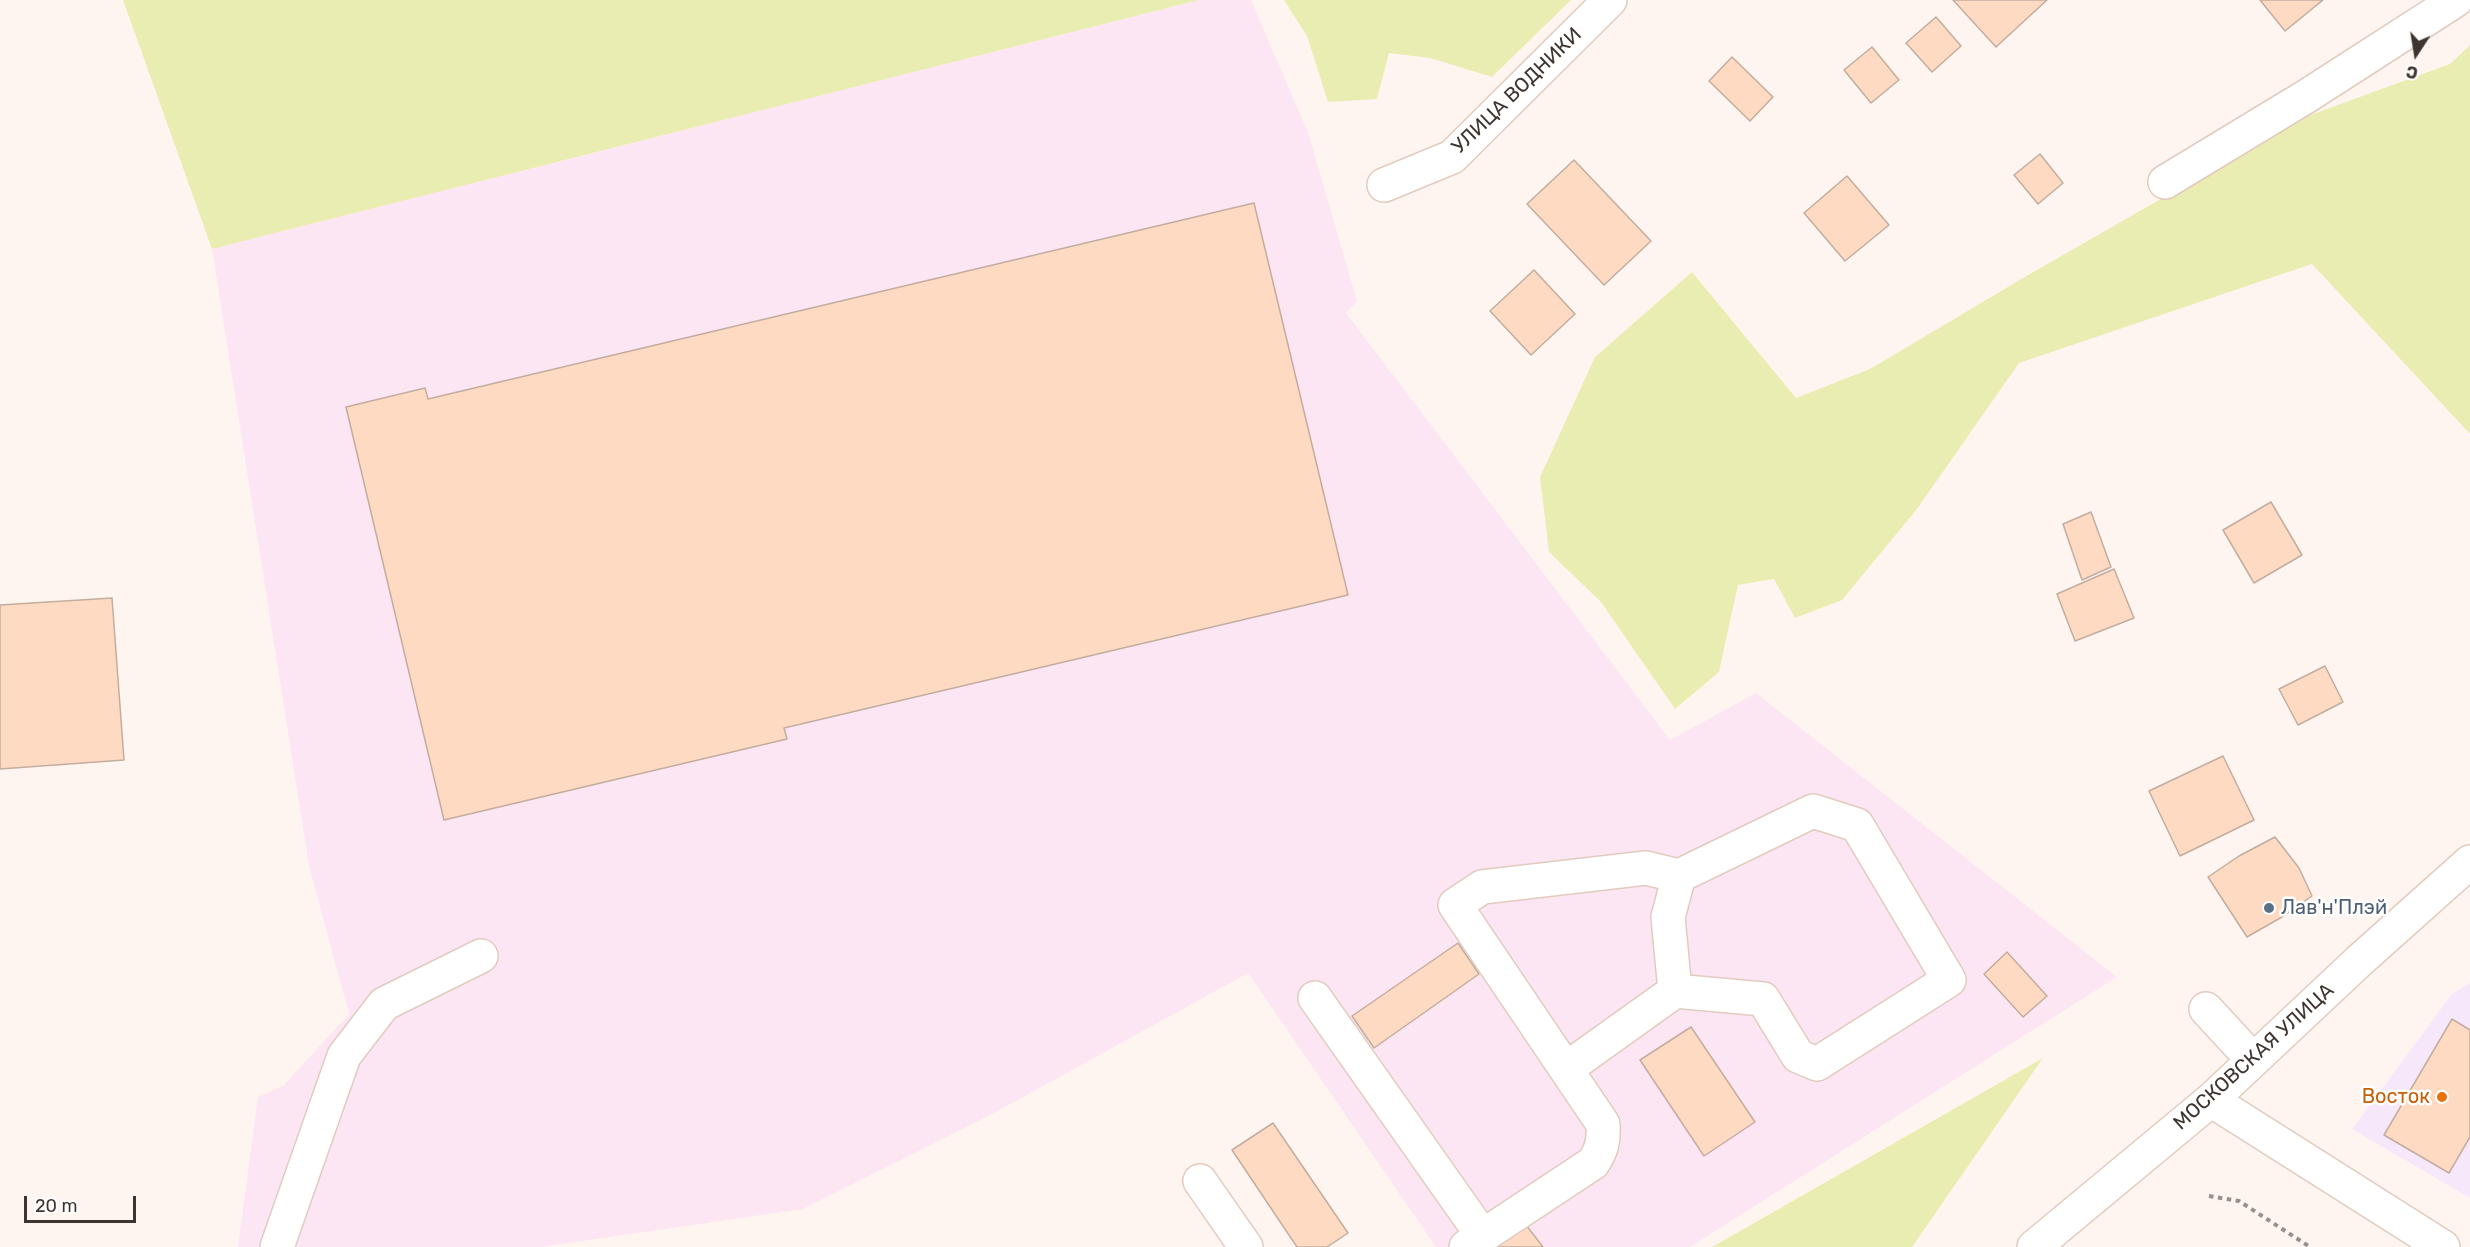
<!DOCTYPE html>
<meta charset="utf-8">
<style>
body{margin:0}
#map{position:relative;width:2470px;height:1247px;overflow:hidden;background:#fff5f0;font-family:Rubik,sans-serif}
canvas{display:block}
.north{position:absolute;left:2386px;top:24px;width:60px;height:60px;-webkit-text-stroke:4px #fff;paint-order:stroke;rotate:192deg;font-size:16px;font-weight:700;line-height:24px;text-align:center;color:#3e3530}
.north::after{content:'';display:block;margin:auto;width:21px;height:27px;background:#3e3530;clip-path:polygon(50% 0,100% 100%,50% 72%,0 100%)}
.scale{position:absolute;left:24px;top:1196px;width:112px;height:27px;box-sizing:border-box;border:3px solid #3e3530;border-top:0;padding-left:8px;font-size:18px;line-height:21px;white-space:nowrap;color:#3e3530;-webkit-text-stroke:4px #fff;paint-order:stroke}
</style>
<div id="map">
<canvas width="2470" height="1247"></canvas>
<div class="north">С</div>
<div class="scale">20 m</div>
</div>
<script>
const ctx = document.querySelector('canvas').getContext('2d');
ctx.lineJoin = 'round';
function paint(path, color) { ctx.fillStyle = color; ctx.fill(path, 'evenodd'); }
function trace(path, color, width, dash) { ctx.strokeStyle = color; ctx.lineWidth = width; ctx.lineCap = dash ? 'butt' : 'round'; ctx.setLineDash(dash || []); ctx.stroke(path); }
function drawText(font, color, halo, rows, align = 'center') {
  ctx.font = font + ' Rubik,sans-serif'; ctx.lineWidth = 5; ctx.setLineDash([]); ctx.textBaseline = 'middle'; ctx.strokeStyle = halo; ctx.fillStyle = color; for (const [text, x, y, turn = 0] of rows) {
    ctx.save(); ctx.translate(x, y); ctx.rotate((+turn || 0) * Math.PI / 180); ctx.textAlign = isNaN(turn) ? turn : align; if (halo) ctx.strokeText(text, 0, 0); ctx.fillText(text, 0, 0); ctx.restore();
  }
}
paint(new Path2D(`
 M2470 983V1198L2352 1129 2452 994Z`), '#f7e7fa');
paint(new Path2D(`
 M1199 0H1251L1309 135 1357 301 1346 313 1670 740 1756 693 2117 977 1690 1247H1436L1248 973 994 1113 803 1209 541 1247H238L258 1097 283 1086 349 1014 309 866 212 249Z`), '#fde6f3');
paint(new Path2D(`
 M123 0H1199L212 249Z
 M1284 0H1571L1492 77 1430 58 1389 53 1377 99 1328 102 1307 36Z
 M2470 45V434L2312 264 2019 363 1917 509 1842 600 1795 618 1774 579 1738 585 1719 672 1675 709 1601 602 1549 552 1540 477 1595 357 1692 272 1796 398 1870 369 2023 278 2302 118 2450 64Z
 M2043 1058 1912 1247H1712Z`), '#eaedb2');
const building = new Path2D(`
 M1953 0H2047L1996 47Z
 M2260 0H2323L2285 31Z
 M1936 17 1961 46 1932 72 1906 43Z
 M1872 47 1899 80 1871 103 1844 70Z
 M1732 57 1773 97 1750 121 1709 81Z
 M2040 154 2063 183 2038 204 2014 175Z
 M1574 160 1651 241 1604 285 1527 204Z
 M1847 176 1889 225 1845 261 1804 213Z
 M1254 203 1348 595 784 728 787 739 444 820 346 407 425 388 428 399Z
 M1534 270 1575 314 1531 355 1490 311Z
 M2271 502 2302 555 2254 583 2223 530Z
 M2091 512 2111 567 2082 580 2063 524Z
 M2114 569 2134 618 2075 641 2057 594Z
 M112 598 124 760 0 769V605Z
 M2325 666 2343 702 2298 725 2279 689Z
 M2223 756 2254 820 2180 856 2149 791Z
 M2275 837 2299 868 2312 896 2282 917 2247 937 2208 877 2239 856Z
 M1458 943 1479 974 1374 1048 1352 1016Z
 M2007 952 2047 996 2023 1017 1984 974Z
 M2452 1019 2470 1030V1137L2449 1173 2384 1135Z
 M1691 1027 1755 1122 1704 1156 1640 1060Z
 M1273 1123 1348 1233 1327 1247H1297L1232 1150Z
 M1526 1225 1543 1247H1497Z`);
paint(building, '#fedac3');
trace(building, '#c2ad9f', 1.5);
const minor = new Path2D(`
 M2165 182 2307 96 2456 0
 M1384 185 1452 157 1610 0
 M1675 991 1668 917 1679 876
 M1315 998 1482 1235
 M2206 1009 2253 1060
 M2211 1100 2443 1247
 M1200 1181 1246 1247
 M277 1247 344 1056 384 1004 481 956
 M1466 1247 1593 1163C1602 1150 1604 1140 1603 1124L1455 905 1482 887 1646 868 1679 876 1813 811 1857 825 1949 980 1817 1064 1798 1056 1763 999 1675 991 1566 1069`);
const major = new Path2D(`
 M2034 1247 2211 1100 2359 961 2470 862`);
trace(minor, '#e2cbbe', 36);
trace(major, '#e2cbbe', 36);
trace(new Path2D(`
 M2209 1196 2239 1201 2310 1247`), '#9a908b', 4, [4.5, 4.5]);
trace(minor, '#fff', 33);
trace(major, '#fff', 33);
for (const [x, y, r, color] of [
 [2269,908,6,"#5c6f8a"],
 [2442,1097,6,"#e8710a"]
]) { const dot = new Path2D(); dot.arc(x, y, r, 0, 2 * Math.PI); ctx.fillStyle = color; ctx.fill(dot); trace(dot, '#fff', 2); }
drawText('20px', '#3e3530', '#fff', [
 ["УЛИЦА ВОДНИКИ",1517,91,-44],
 ["МОСКОВСКАЯ УЛИЦА",2254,1057,-42]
]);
drawText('20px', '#4e5e75', '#fff', [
 ["Лав'н'Плэй",2281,908]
], 'left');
drawText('20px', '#c56008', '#fff', [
 ["Восток",2430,1097]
], 'right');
</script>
